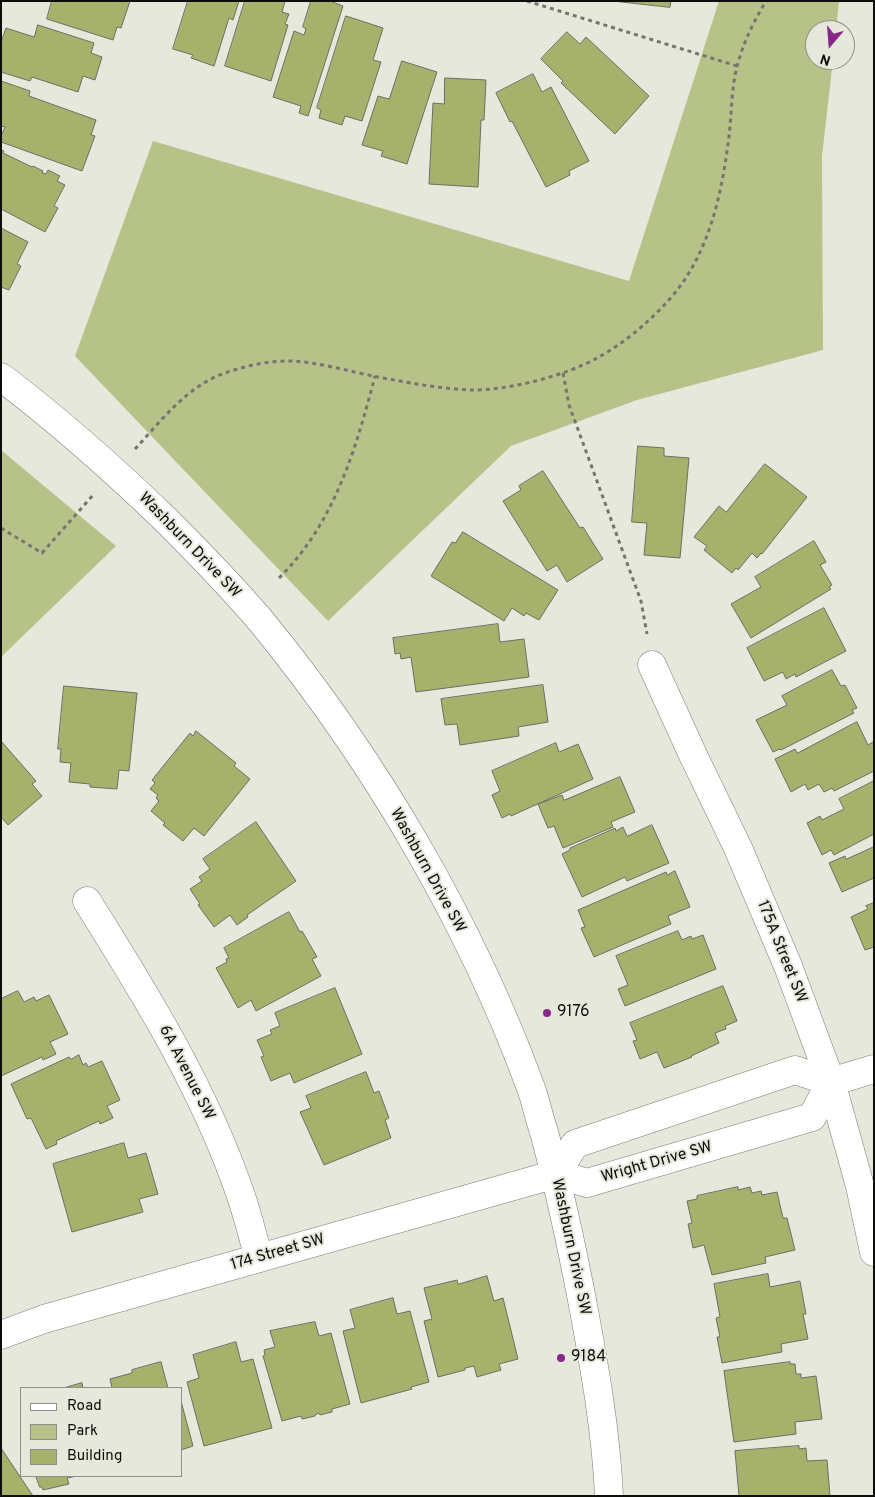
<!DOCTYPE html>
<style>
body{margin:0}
#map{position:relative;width:875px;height:1497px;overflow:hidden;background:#e5e8db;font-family:Overpass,sans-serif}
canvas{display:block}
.frame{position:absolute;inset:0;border:2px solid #0d0e0a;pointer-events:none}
.legend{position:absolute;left:20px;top:1387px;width:162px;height:90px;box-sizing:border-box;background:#e5e8db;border:1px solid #8f9187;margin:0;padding:6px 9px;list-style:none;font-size:15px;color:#0d0e0a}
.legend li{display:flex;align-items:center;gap:10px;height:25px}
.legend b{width:25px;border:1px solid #8f9187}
.north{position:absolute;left:805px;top:20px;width:50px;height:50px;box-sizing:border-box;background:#e5e8db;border:1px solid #8f9187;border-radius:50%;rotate:198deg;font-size:14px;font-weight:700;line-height:20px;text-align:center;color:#0d0e0a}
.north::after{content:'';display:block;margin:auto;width:18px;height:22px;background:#8a258c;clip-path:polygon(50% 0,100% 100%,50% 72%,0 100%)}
</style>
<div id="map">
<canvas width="875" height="1497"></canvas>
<div class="frame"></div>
<ul class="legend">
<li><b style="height:6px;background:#fff"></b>Road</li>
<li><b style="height:14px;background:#b7c289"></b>Park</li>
<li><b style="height:14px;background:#a6b26c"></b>Building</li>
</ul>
<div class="north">N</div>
</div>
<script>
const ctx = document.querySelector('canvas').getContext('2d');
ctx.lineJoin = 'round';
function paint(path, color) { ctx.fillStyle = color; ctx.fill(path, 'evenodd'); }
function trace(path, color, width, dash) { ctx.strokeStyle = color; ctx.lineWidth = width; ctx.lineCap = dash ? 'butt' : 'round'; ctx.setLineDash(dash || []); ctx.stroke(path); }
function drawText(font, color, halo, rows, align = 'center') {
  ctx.font = font + ' Overpass,sans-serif'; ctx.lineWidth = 4; ctx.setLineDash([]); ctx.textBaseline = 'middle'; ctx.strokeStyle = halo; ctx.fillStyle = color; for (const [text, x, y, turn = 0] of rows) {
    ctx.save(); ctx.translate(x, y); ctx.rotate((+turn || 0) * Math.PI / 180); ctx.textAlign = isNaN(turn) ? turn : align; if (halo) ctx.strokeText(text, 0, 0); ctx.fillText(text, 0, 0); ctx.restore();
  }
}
paint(new Path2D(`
 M719 1H839L836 30H815V60H833L822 156 823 350 637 400 511 446 328 621 75 356 153 141 629 281Z
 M1 450 116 546 1 657Z`), '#b7c289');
const building = new Path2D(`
 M52 1H130L121 28 117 27 113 40 47 19Z
 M188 1H239L233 20 229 18 214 66 191 58 193 55 173 49Z
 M245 1H285L282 12 289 14 285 24 288 25 271 81 225 66Z
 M311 1H330L343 6 308 116 299 113 301 106 273 97 294 31 304 35 306 29 303 27Z
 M613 1H671L670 7Z
 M346 16 383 28 373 60 381 62 362 121 345 116 342 125 319 118 321 110 317 108Z
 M38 25 94 43 91 53 102 57 95 80 83 76 78 92 32 77 30 81 1 72V42L6 28 34 37Z
 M567 32 580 44 586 37 649 96 615 134 561 83 563 81 541 59Z
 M402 61 437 72 407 164 381 156 383 151 362 145 378 96 389 99Z
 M533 74 542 92 551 87 589 161 569 171 570 175 546 187 512 121 510 122 496 93Z
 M445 78 486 80 484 120H481L478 187 429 184 433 103 444 104Z
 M1 81 30 91 29 96 96 120 91 135 95 136 82 171 1 142V136L5 127 1 126Z
 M1 150 4 151 3 153 32 167 33 166 43 171 42 173 46 174 48 170 60 176 57 181 65 185 54 206 58 208 45 232 1 209Z
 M1 228 28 242 17 264 21 266 9 290 1 287Z
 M638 446 664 448V456L689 458 680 558 644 555 647 523 632 522Z
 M765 464 807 497 762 554 761 553 757 558 752 553 738 570 736 568 732 573 704 550 707 546 694 537 719 506 726 512Z
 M543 471 580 528 583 527 603 559 567 582 557 565 547 571 503 501 521 490 519 486Z
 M463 532 558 590 539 620 526 613 524 616 512 608 504 621 431 576 452 542 455 543Z
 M814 541 826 562 820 565 832 585 829 587 831 589 751 638 731 604 761 587 755 577Z
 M824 608 846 651 796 677 795 674 786 679 783 672 764 681 747 648Z
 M498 624 500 642 524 639 529 677 416 692 411 657 401 659 400 653 395 654 393 638Z
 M832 670 841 686 845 685 857 708 852 710 854 713 781 750 780 749 773 752 756 720 787 705 782 696Z
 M543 685 548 722 518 727 519 736 460 745 457 724 445 725 441 699Z
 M64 686 137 693 129 771 119 770 117 789 90 787V784L69 782 71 763 60 762 61 749H58Z
 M857 722 868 745 873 742 874 743V771L834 791 832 788 824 792 819 784 808 790 805 784 791 792 775 759 795 749 797 753Z
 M196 731 236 763 234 766 250 779 204 836 194 828 183 841 163 825 165 823 151 811 159 801 156 798 158 795 150 789 155 783 152 780 190 733 193 736Z
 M1 741 36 781 32 784 42 796 8 825 1 817Z
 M556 743 559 752 578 744 593 779 511 816 510 814 502 818 492 795 500 791 492 771Z
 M620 777 635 812 611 822 613 827 563 848 554 826 548 828 538 804 562 795 564 800Z
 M874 781V834L834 855 831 850 822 855 807 823 820 816 822 820 844 809 839 799Z
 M256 822 296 881 247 915 248 917 237 925 230 915 214 927 198 905 200 904 190 889 202 881 199 877 210 869 203 859Z
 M652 825 669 863 627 881 625 877 582 897 562 854 570 850V848L615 828 616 831 623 827 627 836Z
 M874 847V878L842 892 829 863 845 856 846 859Z
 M675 871 690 907 668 916 671 924 594 957 581 928 585 927 578 910 666 872 667 875Z
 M874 903V947L865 950 851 917 868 909 866 906Z
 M289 912 300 932 302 931 317 957 312 959 321 976 256 1011 251 1000 238 1008 216 968 227 962 226 959 229 958 224 948Z
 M678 931 682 940 691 936 692 939 703 935 716 969 625 1006 618 989 628 985 616 956Z
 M723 986 737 1021 725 1026 726 1029 715 1033 719 1043 691 1056 692 1057 664 1068 657 1052 640 1059 633 1041 637 1040 630 1023Z
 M335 988 362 1054 294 1083 290 1073 271 1081 261 1057 264 1056 257 1040 272 1034 270 1030 280 1026 275 1013Z
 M18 991 24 1002 34 997 36 1001 49 995 68 1034 50 1042 56 1054 43 1060 42 1057 1 1076V999Z
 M79 1055 83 1065 86 1063 88 1067 102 1061 120 1100 107 1106 113 1118 100 1124 99 1121 56 1141 57 1144 46 1149 31 1118 27 1119 11 1084 69 1057 71 1059Z
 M366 1072 374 1093 379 1091 389 1118 385 1120 391 1138 324 1165 300 1112 311 1108 306 1096Z
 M124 1143 128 1158 146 1153 158 1194 139 1199 143 1212 72 1232 53 1164Z
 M738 1187V1190L750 1187 752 1193 761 1191 762 1195 777 1192 783 1218H787L795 1250 765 1257 766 1263 712 1275 704 1245 693 1248 688 1224 692 1223 687 1201 697 1199V1196Z
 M768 1274 770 1287 800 1281 806 1314H803L808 1339 781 1344 782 1352 722 1363 717 1337H720L716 1318 720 1317 714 1284Z
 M487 1276 494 1301 503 1298 518 1359 499 1364 501 1370 477 1377 474 1366 465 1368V1370L438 1377 424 1321 432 1319 424 1288 457 1280 458 1284Z
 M393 1298 397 1314 410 1311 429 1382 411 1387 412 1389 361 1403 343 1331 355 1328 350 1310Z
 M315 1322 319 1336 331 1333 350 1404 332 1409V1412L320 1415 319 1413 315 1415V1416L302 1419 301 1416 282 1421 263 1356 265 1355 264 1350 275 1347 270 1331Z
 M236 1342 241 1362 253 1359 272 1428 204 1446 187 1382 199 1378 193 1355Z
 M161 1362 168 1388H112L110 1379 132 1373V1370Z
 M790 1362V1364H795L796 1374H801V1378L816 1376 822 1419 795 1422 796 1434 734 1442 724 1371Z
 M82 1383 83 1388H64Z
 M181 1401 193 1446 181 1450Z
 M799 1446V1449L806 1448 807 1461 827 1460 830 1496H739L735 1451Z
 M1 1448 33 1496H1Z
 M36 1476H77L67 1478 69 1484 43 1490 42 1487H40Z`);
paint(building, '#a6b26c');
trace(building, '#6b6e63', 1);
const minor = new Path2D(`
 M652 665 693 755 738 848 788 966 831 1082 860 1186 874 1252
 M87 901C146 995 205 1090 241 1196 248 1216 253 1238 259 1258
 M1 1335 44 1319 556 1174`);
const tertiary = new Path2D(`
 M1 377C59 421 113 469 166 520 198 552 231 586 261 621 374 759 469 920 531 1088 536 1102 539 1118 544 1132 559 1188 571 1243 582 1300 594 1364 606 1430 609 1496
 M556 1174 575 1144 795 1070 831 1082 874 1069
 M556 1174 587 1183 812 1117 831 1082`);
trace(minor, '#7b7d72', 29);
trace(tertiary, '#7b7d72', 29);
trace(new Path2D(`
 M527 1 737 66
 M563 373 569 405 641 601 647 634
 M135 449C161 421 187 386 225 373 245 366 267 361 288 361 315 361 351 372 378 377 410 383 441 389 473 390 509 390 565 376 597 358 623 344 648 323 668 301 709 256 722 194 729 136 732 113 731 86 738 63 744 41 754 21 766 1
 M1 528 42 553 94 494
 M279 578C334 524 356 449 375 376`), '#74766d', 3, [4, 4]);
trace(minor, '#fff', 28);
trace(tertiary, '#fff', 28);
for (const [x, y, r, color] of [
 [547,1013,5,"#8a258c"],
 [561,1358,5,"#8a258c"]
]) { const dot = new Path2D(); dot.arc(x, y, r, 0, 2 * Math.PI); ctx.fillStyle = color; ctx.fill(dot); trace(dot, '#e5e8db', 2); }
drawText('16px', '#0d0e0a', '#e5e8db', [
 ["Washburn Drive SW",189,546,46],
 ["Washburn Drive SW",427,871,61],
 ["175A Street SW",781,952,68],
 ["6A Avenue SW",186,1073,63],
 ["Wright Drive SW",657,1163,-16],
 ["Washburn Drive SW",570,1247,78],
 ["174 Street SW",278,1253,-16]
]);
drawText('16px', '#0d0e0a', '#e5e8db', [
 ["9176",557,1013],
 ["9184",571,1358]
], 'left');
</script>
